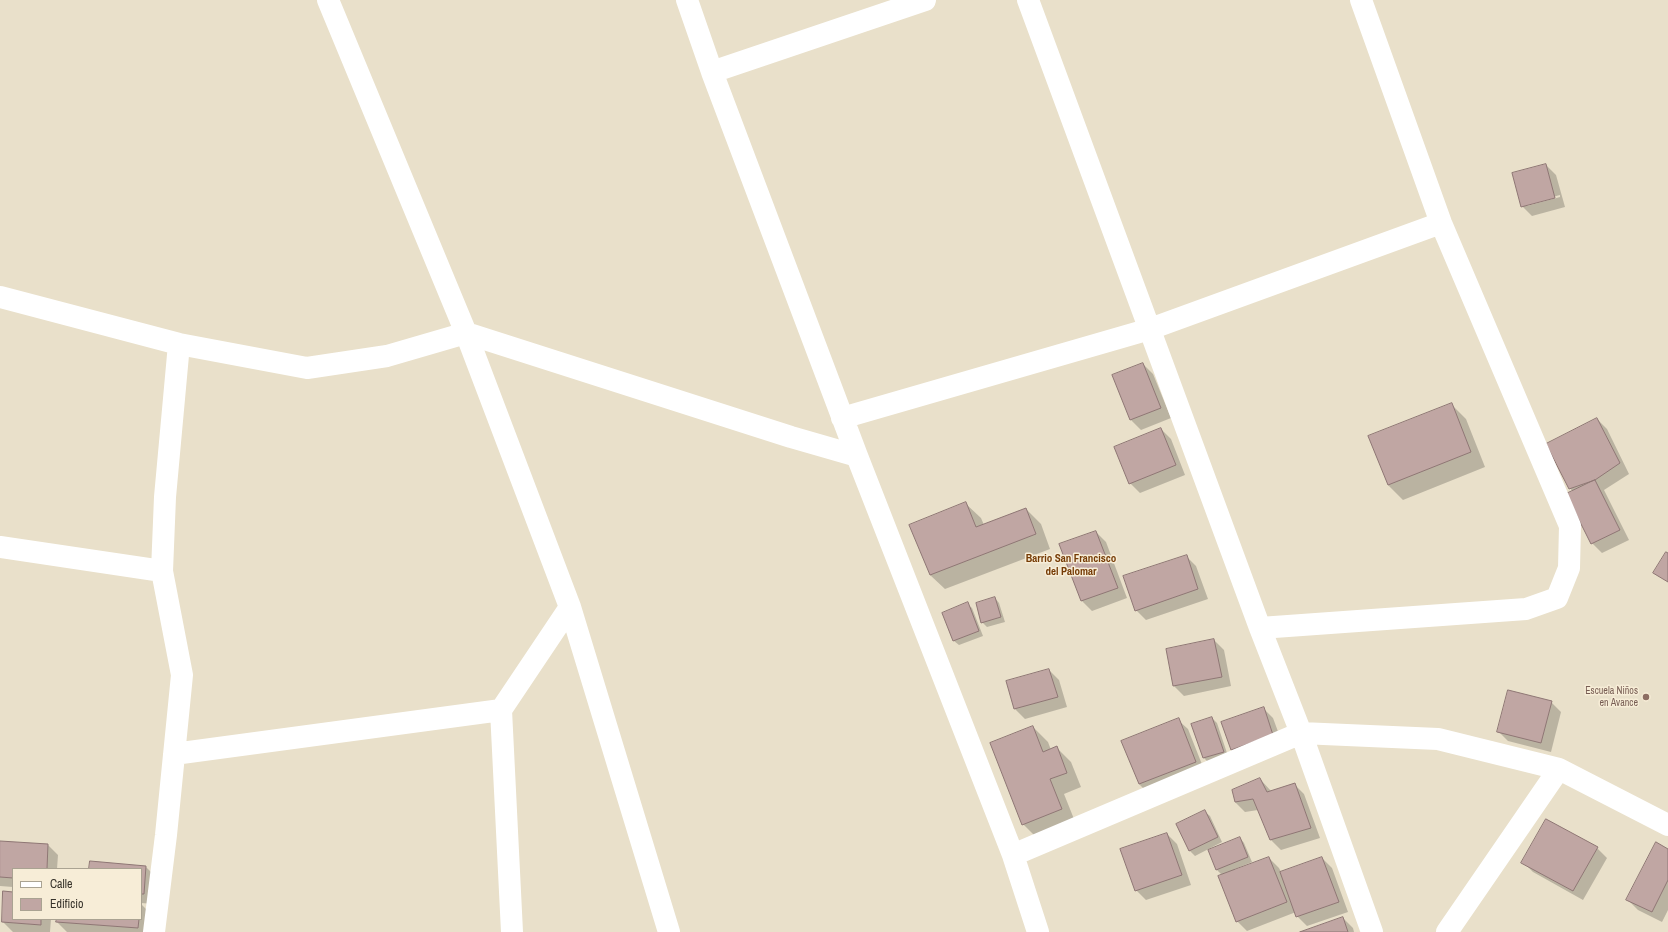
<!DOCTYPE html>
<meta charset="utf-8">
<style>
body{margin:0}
#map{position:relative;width:1668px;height:932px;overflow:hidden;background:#e9e0ca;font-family:"Archivo Narrow",sans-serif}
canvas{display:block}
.legend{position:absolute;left:12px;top:868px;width:130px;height:52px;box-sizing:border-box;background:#f7edd7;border:1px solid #aaa392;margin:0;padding:5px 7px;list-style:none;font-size:12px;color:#37332b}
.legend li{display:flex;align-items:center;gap:8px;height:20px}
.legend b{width:20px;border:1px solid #aaa392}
</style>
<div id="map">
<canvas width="1668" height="932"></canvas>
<ul class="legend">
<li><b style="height:5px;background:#fff"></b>Calle</li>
<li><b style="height:11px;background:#c0a6a3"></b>Edificio</li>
</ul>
</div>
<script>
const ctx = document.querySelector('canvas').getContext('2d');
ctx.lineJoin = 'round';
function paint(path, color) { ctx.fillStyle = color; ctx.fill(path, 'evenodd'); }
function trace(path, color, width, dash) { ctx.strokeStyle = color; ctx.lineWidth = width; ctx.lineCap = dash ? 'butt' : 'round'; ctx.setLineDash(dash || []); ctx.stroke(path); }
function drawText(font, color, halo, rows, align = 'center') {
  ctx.font = font + ' "Archivo Narrow",sans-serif'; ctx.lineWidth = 3; ctx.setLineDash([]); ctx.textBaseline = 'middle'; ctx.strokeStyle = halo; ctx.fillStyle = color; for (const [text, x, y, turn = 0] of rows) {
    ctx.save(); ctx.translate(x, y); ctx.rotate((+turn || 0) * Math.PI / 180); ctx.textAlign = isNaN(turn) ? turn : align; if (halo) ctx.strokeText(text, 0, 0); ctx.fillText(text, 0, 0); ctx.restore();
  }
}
paint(new Path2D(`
 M1546 165 1556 175 1565 207 1532 216 1522 206ZM1560 195V197L1527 206V204Z
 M1143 364 1153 374 1171 418 1141 430 1131 420Z
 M1451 404 1466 419 1485 467 1403 500 1388 485 1369 437Z
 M1597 419 1607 429 1629 474 1604 490 1629 540 1602 553 1592 543 1573 492 1570 488Z
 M1161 429 1171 439 1185 475 1140 493 1130 483Z
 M966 504 981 518 984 525 1026 509 1041 524 1050 549 945 589 930 575 911 525Z
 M1096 532 1106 542 1127 598 1092 611 1082 601 1061 545Z
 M1186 556 1196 566 1208 599 1146 620 1136 610Z
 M995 598 999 603 1005 622 987 627 982 622Z
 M967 604 972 608 983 636 959 645 954 641 943 613Z
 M1214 640 1224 650 1231 686 1184 696 1174 686Z
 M1049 670 1059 680 1067 707 1025 719 1015 709 1007 682Z
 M1551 702 1561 712 1551 752 1508 741 1498 731Z
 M1263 708 1273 718 1283 745 1242 759 1232 749Z
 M1212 718 1217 723 1228 756 1209 763 1204 758 1192 725Z
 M1178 720 1188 729 1205 772 1149 794 1139 784Z
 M1033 727 1048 742 1051 750 1057 748 1071 762 1081 787 1064 794 1076 824 1038 839 1023 824Z
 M1260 779 1271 791 1294 784 1304 794 1320 838 1281 850 1271 840 1258 810 1245 812 1235 802Z
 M1205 812 1210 816 1222 842 1195 856 1190 851 1177 825Z
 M1167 834 1177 844 1191 885 1146 900 1136 890Z
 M1240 838 1244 843 1252 862 1235 869 1236 871 1269 858 1279 868 1281 872 1322 858 1332 868 1348 912 1307 926 1297 916 1296 912 1247 931 1237 921 1223 876 1217 870 1209 851Z
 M0 842 48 845 58 855 57 869H13V887L0 886Z
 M1597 848 1607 858 1583 900 1533 872 1523 862Z
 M1668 850V910L1662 922 1638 910 1628 900Z
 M90 862 146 867 156 877 154 904 141 903V869H90Z
 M13 893V919H51L50 932H13L3 922Z
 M141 904 149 912 148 932H67L57 922 58 919H141Z
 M1343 918 1353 928 1354 932H1303Z`), '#0003');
const building = new Path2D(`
 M1546 164 1555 198 1521 207 1512 173Z
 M1143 363 1161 408 1130 420 1112 375Z
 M1452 403 1471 452 1388 485 1368 436Z
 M1597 418 1620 463 1595 480 1569 489 1546 444Z
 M1161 428 1176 465 1129 484 1114 447Z
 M1595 480 1620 530 1591 544 1566 494Z
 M966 502 976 527 1026 508 1036 534 930 575 909 525Z
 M1096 531 1118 588 1081 601 1059 544Z
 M1666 552 1668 553V582L1653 573Z
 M1187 555 1198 589 1135 611 1123 576Z
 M995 597 1001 617 981 623 976 603Z
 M968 602 979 631 953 641 942 613Z
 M1214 639 1222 677 1173 686 1166 649Z
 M1049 669 1058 697 1014 709 1006 681Z
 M1508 690 1552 701 1541 743 1497 732Z
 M1264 707 1273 735 1231 750 1221 722Z
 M1212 717 1224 752 1203 758 1191 724Z
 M1179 718 1196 762 1139 784 1121 741Z
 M1033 726 1043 752 1057 746 1067 773 1050 779 1062 809 1022 825 990 743Z
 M1260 778 1267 792 1295 783 1311 828 1270 840 1253 799 1235 802 1232 790Z
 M1205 810 1218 837 1189 851 1176 824Z
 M1546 819 1598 847 1573 891 1521 863Z
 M1167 833 1182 875 1135 891 1120 849Z
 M1240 837 1248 857 1216 870 1208 850Z
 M0 841 48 844 47 869H13V878L0 877Z
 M1656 842 1668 849V880L1652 912 1626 900Z
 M1269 857 1287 902 1236 922 1218 876Z
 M1322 857 1339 902 1296 917 1280 872Z
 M90 861 146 866 144 894H141V869H89Z
 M3 891 13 892V919H41V925L2 922Z
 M1343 917 1348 932H1300Z
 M57 919H139L138 928 56 922Z`);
paint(building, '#c0a6a3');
trace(building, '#8e7674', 1);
trace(new Path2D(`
 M328 0 466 333 570 607 669 932
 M687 0 712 72 857 456 1013 855 1038 932
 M1028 0 1260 628 1301 733 1372 932
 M712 72 925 0
 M0 297 179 344 307 368 387 356 466 333 791 437 857 456
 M842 418 1150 329 1441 223
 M0 547 162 571
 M1260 628 1526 609 1557 598 1569 568 1570 526 1441 223 1361 0
 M501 710 512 932
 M174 754 501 710 570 607
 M1013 855 1301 733 1438 739 1559 769 1668 825
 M154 932 166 835 182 675 162 571 165 497 179 344
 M1447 932 1559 769`), '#fff', 22);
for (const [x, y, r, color] of [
 [1646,697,4,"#8d6e63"]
]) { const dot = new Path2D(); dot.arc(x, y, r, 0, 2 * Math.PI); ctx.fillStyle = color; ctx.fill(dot); trace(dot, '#f7edd7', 1.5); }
drawText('10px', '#785e54', '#f7edd7', [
 ["Escuela Niños",1638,691],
 ["en Avance",1638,703]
], 'right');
drawText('bold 11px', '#753b05', '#f7edd7', [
 ["Barrio San Francisco",1071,559],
 ["del Palomar",1071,572]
]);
</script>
